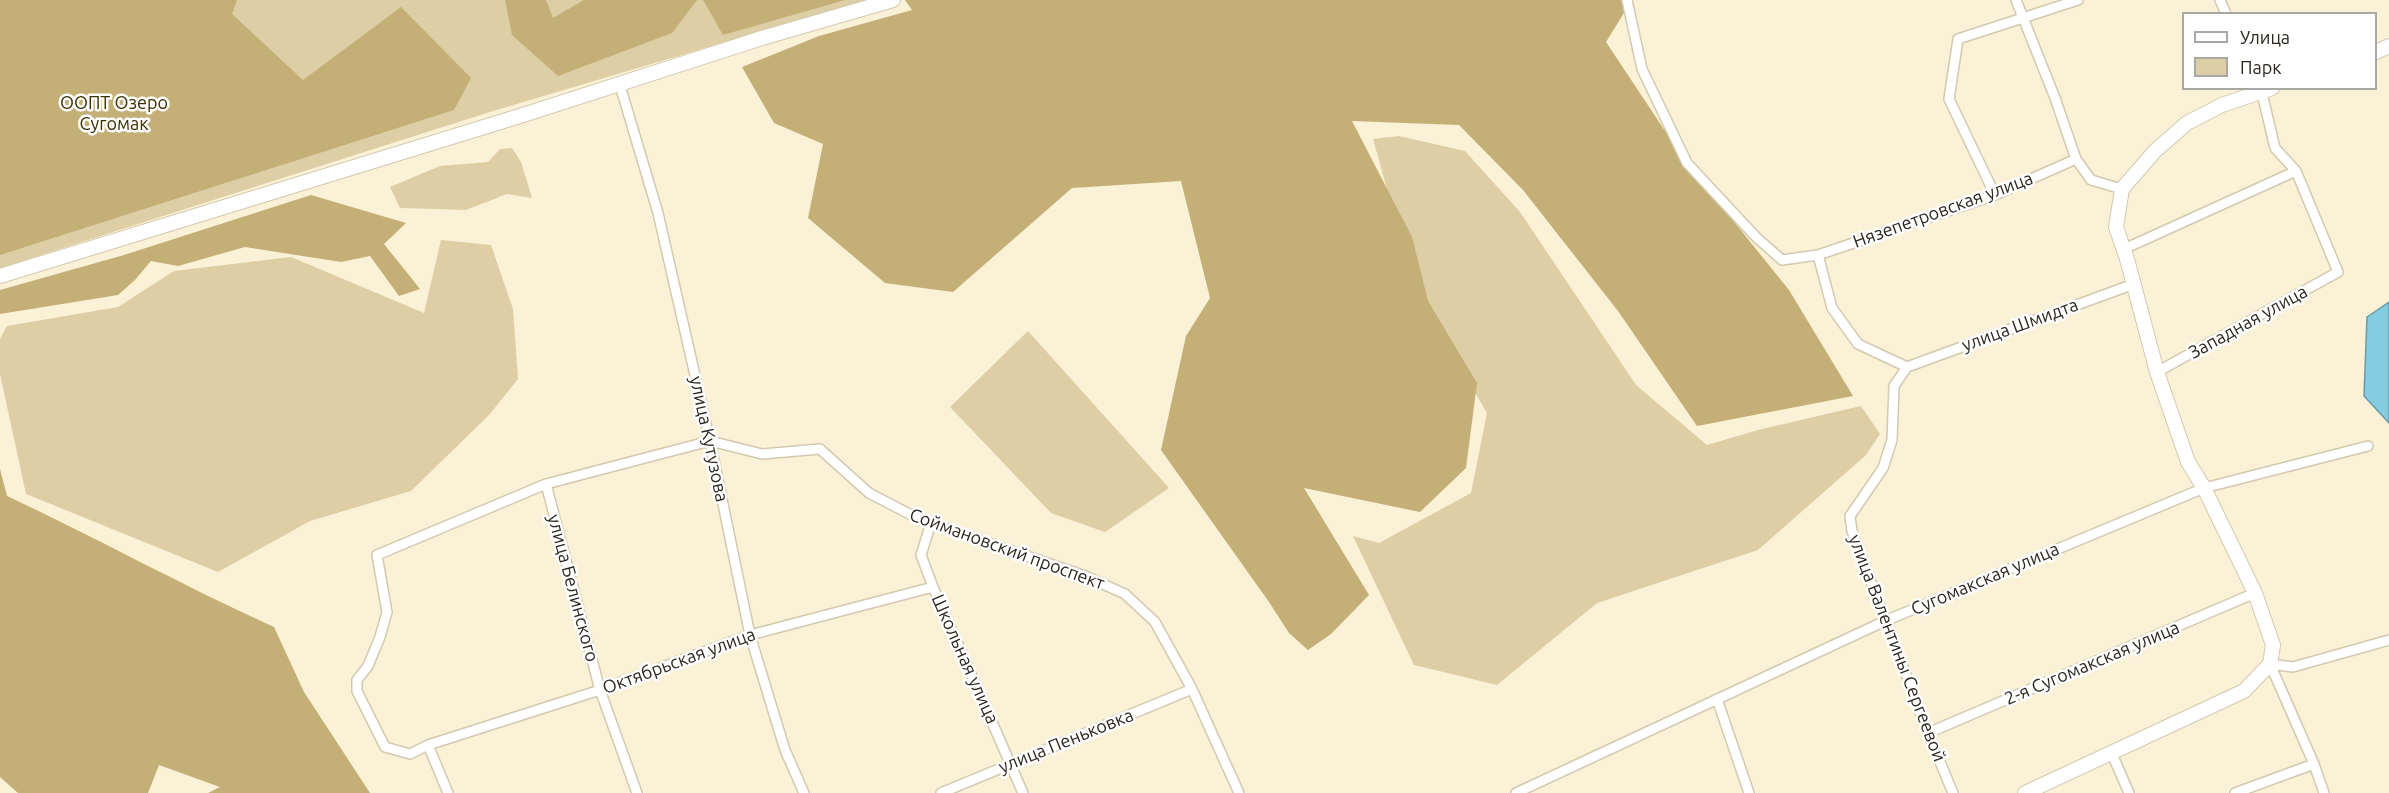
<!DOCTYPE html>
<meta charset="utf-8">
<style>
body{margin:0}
#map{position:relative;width:2389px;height:793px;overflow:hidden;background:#faf1d6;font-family:Ubuntu,sans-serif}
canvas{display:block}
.legend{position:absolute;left:2182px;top:12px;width:195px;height:78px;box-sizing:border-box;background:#fefefe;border:2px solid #aaa8a4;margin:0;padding:8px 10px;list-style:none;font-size:18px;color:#2b271e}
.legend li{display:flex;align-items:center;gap:12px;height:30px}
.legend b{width:30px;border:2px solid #aaa8a4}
</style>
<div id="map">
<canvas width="2389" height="793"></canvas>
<ul class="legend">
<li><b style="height:8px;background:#fff"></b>Улица</li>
<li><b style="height:16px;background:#ddcea5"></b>Парк</li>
</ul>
</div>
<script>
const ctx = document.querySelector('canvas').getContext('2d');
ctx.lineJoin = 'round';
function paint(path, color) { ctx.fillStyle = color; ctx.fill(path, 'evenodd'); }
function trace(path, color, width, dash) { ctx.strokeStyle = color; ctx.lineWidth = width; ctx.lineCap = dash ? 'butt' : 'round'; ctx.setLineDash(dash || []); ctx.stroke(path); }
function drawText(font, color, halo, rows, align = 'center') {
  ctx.font = font + ' Ubuntu,sans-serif'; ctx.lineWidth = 5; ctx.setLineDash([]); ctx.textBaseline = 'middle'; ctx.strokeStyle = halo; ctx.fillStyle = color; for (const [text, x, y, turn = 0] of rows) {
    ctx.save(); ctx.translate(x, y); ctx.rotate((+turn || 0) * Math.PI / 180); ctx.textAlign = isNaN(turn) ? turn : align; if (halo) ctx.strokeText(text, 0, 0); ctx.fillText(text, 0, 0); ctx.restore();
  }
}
paint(new Path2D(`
 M0 0H866L490 112 0 268Z
 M1399 136 1465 151 1520 212 1636 385 1707 445 1758 430 1861 406 1880 434 1866 455 1758 550 1597 603 1497 685 1414 665 1353 536 1379 543 1471 493 1487 413 1416 293 1373 139Z
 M512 148 521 162 532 198 507 194 466 210 400 208 390 187 440 166 488 162 500 149Z
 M441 240 491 245 513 309 518 379 489 415 411 491 310 521 218 572 26 494 0 374V339L7 326 118 307 174 271 291 257 424 313Z
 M1028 331 1169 488 1105 532 1051 513 950 407Z`), '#ddcea5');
paint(new Path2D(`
 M0 0H237L232 14 303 80 401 7 471 78 454 110 0 255Z
 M505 0H546L553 18 584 0H697L672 33 558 76 512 35Z
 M703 0H845L723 35Z
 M905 0H1624L1627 8 1606 42 1685 161 1789 290 1853 396 1697 426 1618 311 1523 190 1459 125 1352 121 1412 237 1428 301 1477 383 1466 468 1420 512 1304 488 1369 595 1331 634 1308 650 1289 633 1269 602 1161 450 1186 336 1210 298 1181 181 1072 188 953 292 885 283 808 218 823 144 774 123 742 67 819 36 912 10Z
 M311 195 406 223 384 244 420 289 399 296 370 256 341 262 245 247 178 266 151 261 135 280 118 295 0 314V290L124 255Z
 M0 469 7 496C97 538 183 586 274 627L304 692 370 793H208L220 787 159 765 148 793H18L0 777Z`), '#c4af76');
const water = new Path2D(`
 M2389 302V423L2364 396 2367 317Z`);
paint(water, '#83cde1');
trace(water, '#699ba6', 1.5);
const minor = new Path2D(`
 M1627 0 1642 69 1687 163 1756 237 1782 260 1818 255 1832 308 1858 344 1907 367 1894 386 1892 440 1883 468 1850 516 1852 531 1928 733 1953 793
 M2016 0 2055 98 2076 159
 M2220 0 2226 14
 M619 82 658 213 710 441 750 635 785 750 804 793
 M1995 195 1949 99 1958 39 2078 0
 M2124 249 2296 171
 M1818 255 1995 195 2076 159 2091 180 2122 189
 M1907 367 2134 284
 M2157 372 2338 272 2296 171 2275 148 2261 89
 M546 484 600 690 637 793
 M931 523 921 555 933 587 1023 793
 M2270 664 2314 764 2324 793
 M2270 664 2293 667 2389 640
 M1717 699 1749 793
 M1928 733 2255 593
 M428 745 600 690 750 635 933 587
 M2112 754 2129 793
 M448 793 428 745 410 754 385 747 357 691V680L368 666 380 637 387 612 377 555 546 484 710 441 762 454 820 449 869 493 919 519 1085 576 1125 594 1155 622 1192 689 1239 793
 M941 793 1192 689
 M1516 793 1885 621 2204 488 2368 446
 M2235 793 2314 764`);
const primary = new Path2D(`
 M2376 52 2389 46
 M0 276 523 115 762 38 893 0
 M2025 793 2244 691 2270 664 2273 645 2255 593 2204 488 2188 462 2157 372 2127 259 2116 227 2122 189 2155 151 2187 123 2222 105 2272 88`);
trace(minor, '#d2c9af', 12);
trace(primary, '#d2c9af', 16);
trace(minor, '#fff', 9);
trace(primary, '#fff', 14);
drawText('18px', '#3e2f00', '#fefefe', [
 ["ООПТ Озеро",114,103],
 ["Сугомак",114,124]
]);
drawText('18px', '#2b271e', '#fefefe', [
 ["Нязепетровская улица",1943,210,-20],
 ["Западная улица",2248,322,-29],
 ["улица Шмидта",2020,325,-20],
 ["улица Кутузова",709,439,78],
 ["Соймановский проспект",1007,549,20],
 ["Сугомакская улица",1985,579,-23],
 ["улица Белинского",573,588,75],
 ["улица Валентины Сергеевой",1897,648,69],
 ["Школьная улица",965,659,66],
 ["Октябрьская улица",679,661,-20],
 ["2-я Сугомакская улица",2092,663,-23],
 ["улица Пеньковка",1066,741,-22]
]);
</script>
